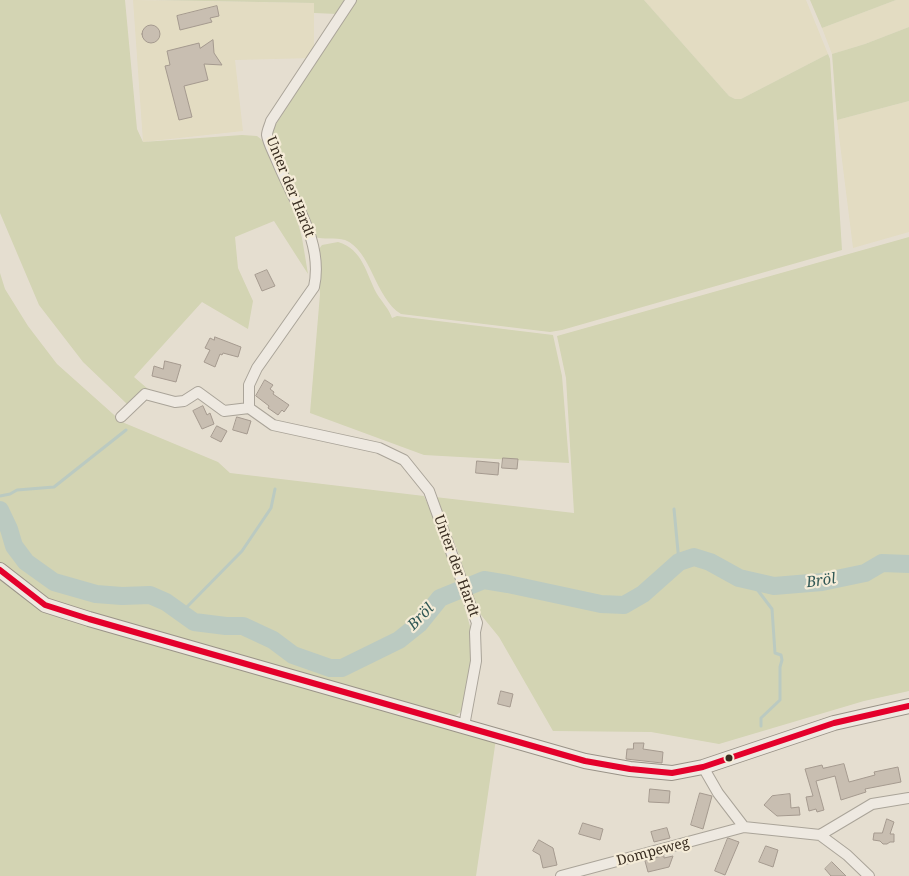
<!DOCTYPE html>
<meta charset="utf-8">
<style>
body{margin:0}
canvas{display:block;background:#e5ded0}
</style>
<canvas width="909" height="876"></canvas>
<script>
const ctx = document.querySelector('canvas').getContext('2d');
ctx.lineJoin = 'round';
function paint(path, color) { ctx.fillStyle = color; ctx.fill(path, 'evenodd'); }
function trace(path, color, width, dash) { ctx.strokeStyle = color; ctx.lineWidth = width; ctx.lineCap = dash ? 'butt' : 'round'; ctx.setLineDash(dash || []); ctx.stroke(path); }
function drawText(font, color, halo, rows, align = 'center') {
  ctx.font = font + ' "Noto Serif",serif'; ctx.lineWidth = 4.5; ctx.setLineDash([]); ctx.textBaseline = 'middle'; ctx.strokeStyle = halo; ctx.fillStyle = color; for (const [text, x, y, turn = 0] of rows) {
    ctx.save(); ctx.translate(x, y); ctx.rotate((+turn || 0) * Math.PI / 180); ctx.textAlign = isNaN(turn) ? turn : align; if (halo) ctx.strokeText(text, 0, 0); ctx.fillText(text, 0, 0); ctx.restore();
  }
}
paint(new Path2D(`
 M133 0 314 3V58L235 60 243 131 143 142Z
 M644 0H806L828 54 741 99H735L729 96Z
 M896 0H909V27L865 44 832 54 822 28Z
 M909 101V232L853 248 837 120Z`), '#e3dcc2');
paint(new Path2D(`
 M0 0H125L137 129 143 142 242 135 257 136 262 140 297 219 302 238 308 274 274 221 235 237 238 268 253 301 248 329 202 302 134 377 148 389 127 404 83 362 39 305 0 213Z
 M151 0H346L337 14 314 13V3Z
 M354 0H644L729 96 735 99H741L828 54 830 59 842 250 562 330 550 332 401 314C375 298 371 250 345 240 335 237 324 240 314 237L271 136 275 126Z
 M810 0H896L822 28Z
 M909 27V101L837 120 832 54 865 44Z
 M909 237V691L864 701 719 744 651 732 553 731 499 637 477 610 457 549 435 497 574 513 566 378 557 336Z
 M338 242C363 249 366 274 377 294 382 302 389 309 392 318L397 316 553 335 562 376 569 463 424 455 310 413 320 294 317 255 319 249 322 245Z
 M0 273 5 289 28 326 57 364 122 422 218 462 230 473 424 496 438 527 459 587 473 637 472 662 462 711 455 716H445L96 617 50 600 27 585 0 562Z
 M0 579 41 611 496 739 476 876H0Z`), '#d3d4b3');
trace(new Path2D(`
 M0 496 10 494 17 490 54 487 126 430
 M674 509 679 562
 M750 580 772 609 775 653 781 655 782 660 780 667V700L761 718V726
 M180 614 242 551 271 508 275 489`), '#bbcac1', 3);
trace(new Path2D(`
 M0 510 9 529 14 546 26 562 54 582 96 594 122 596 150 595 166 602 194 622 226 626H243L273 640 293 655 330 668H342L399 640 419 624 440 598 484 580 508 584 601 604 624 605 643 594 679 562 694 557 710 562 739 578 774 586 822 582 865 573 882 563 909 564`), '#bbcac1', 18);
const building = new Path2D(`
 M217 6 219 16 210 18 212 22 180 30 177 16Z
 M142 34a9 9 0 1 1 18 0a9 9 0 1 1-18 0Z
 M213 40 214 53 222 65 204 64 208 80 184 86 192 117 179 120 165 66 170 65 167 51 199 43 200 48Z
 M267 270 275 286 262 291 255 275Z
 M215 337 241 347 238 357 223 353 222 355 220 354 215 367 204 362 210 350 205 348 210 338 214 340Z
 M165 361 181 365 176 382 152 376 154 366 163 369Z
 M265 380 273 385 270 389 274 392 273 394 289 405 284 412 282 410 278 415 268 408 269 406 256 396Z
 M203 406 207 415 210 413 214 424 202 429 193 411Z
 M237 417 251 421 247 434 233 430Z
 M217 426 227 431 221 442 211 437Z
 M503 458 518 459 517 469 502 468Z
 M477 461 499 463 498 475 476 473Z
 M501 691 513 694 510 707 498 704Z
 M634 743H644L643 749 663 752 662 763 626 759 627 749H633Z
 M844 764 849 782 875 775 874 772 898 767 901 782 865 789 866 792 841 800 835 776 816 781 824 810 817 812 816 809 809 811 806 797 813 796 805 769 822 765 823 768Z
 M650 789 670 791 669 803 649 802Z
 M700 793 712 796 703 829 691 825Z
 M790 794 791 808 799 807 800 815 777 816 764 805 772 796Z
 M887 819 894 822 890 834H894V842H890L887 844H883L880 841 873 840 874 833H882Z
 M583 823 603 829 600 840 579 834Z
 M667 828 670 838 654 842 651 832Z
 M728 838 739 842 725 875 715 871Z
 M539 840 553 848 557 865 543 868 540 855 533 851Z
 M766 846 778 850 773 867 759 862Z
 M664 856V858L673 856 669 867 648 872 645 861Z
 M832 862 846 876H831L825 869Z`);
paint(building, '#c8beb1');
trace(building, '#a59a8f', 1);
const minor = new Path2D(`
 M351 0 271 121C270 125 267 131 267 135 268 143 274 153 277 161 293 201 324 242 314 287L257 368 249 385V408L273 425 379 448 404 460 429 491 477 623 475 632 476 661 464 726
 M121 417 145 394 175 402 184 401 198 392 224 411 249 408
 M703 767 718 793 744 827 820 835 847 855 869 876
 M820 835 872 804 909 798
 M561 876 744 827`);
const secondary = new Path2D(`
 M0 570 45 605 89 619 585 761 630 769 672 773 703 767 834 723 909 706`);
trace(minor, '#aaa499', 12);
trace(secondary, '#9a9388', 16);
trace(minor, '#eee9e1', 10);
trace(secondary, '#eee9e1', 14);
trace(new Path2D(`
 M0 570 45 605 89 619 585 761 630 769 672 773 703 767 834 723 909 706`), '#e4002b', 6);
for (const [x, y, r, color] of [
 [729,758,4.5,"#392d21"]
]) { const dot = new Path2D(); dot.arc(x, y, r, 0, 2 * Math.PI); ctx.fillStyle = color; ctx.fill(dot); trace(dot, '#f5ecd8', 2); }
drawText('14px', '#392d21', '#f5ecd8', [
 ["Unter der Hardt",290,187,68],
 ["Unter der Hardt",456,566,70],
 ["Dompeweg",653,852,-15]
]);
drawText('italic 15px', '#315856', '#f5ecd8', [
 ["Bröl",821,581,-8],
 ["Bröl",421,617,-46]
]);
</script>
